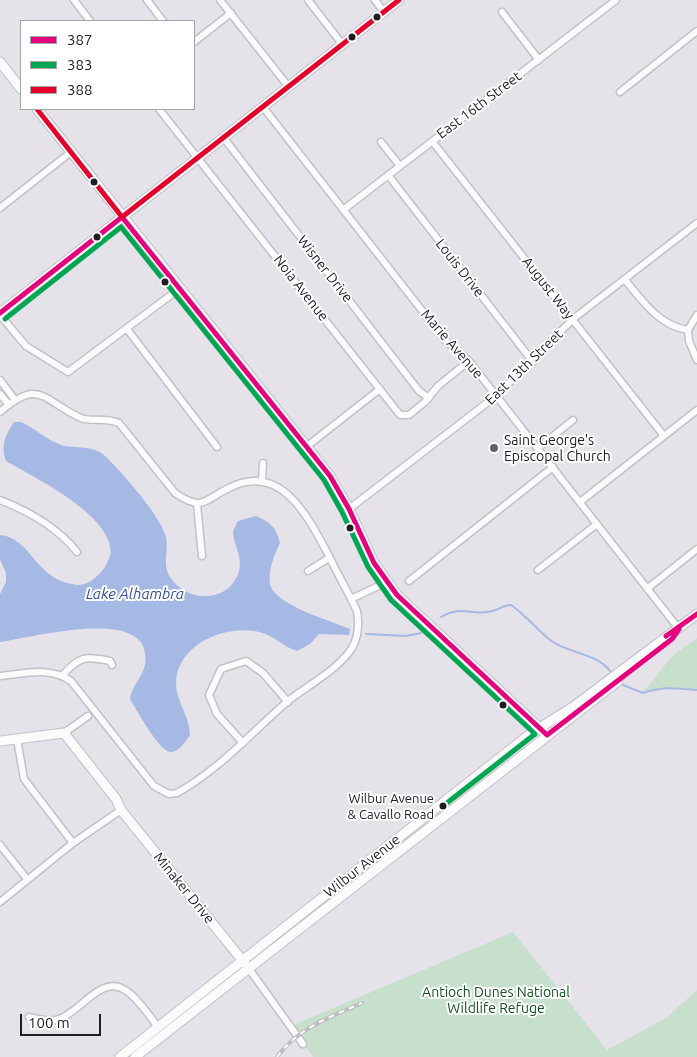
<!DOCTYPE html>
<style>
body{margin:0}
#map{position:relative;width:697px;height:1057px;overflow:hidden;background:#e5e2ea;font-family:Ubuntu,sans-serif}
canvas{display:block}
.legend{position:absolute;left:20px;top:20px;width:175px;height:90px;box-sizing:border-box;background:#fff;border:1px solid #a5a5a7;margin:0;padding:6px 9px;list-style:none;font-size:15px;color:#1f1d22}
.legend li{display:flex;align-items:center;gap:10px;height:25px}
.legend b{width:25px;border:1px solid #a5a5a7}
.scale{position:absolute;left:20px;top:1014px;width:81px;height:22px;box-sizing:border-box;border:2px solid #1f1d22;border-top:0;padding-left:6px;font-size:15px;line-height:18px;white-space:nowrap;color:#1f1d22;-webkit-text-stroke:4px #fff;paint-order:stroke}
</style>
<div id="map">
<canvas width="697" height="1057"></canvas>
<ul class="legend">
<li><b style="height:6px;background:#e5007d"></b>387</li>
<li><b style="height:6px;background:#00a651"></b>383</li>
<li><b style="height:6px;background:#e4002b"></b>388</li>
</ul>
<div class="scale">100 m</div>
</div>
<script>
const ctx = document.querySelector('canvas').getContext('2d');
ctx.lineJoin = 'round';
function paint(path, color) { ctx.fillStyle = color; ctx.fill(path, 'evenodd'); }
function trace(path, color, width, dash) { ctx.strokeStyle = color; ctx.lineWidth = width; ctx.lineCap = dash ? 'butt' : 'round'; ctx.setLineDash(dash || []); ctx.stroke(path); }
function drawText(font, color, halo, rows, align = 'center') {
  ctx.font = font + ' Ubuntu,sans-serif'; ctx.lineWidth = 4; ctx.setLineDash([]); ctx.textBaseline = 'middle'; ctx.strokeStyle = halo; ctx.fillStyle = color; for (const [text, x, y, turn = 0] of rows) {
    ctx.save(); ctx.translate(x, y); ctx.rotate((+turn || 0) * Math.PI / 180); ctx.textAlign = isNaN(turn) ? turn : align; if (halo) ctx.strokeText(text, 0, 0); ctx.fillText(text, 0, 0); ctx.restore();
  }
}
paint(new Path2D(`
 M697 638V690C677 688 662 686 643 693L673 655Z
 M513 932 607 1050 666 1018 697 990V1057H313L291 1026Z`), '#c6e0cb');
paint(new Path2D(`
 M14 422H21C35 428 47 440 61 445 75 449 93 445 104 455 121 471 160 515 166 537 169 551 162 564 170 577 187 604 230 603 239 571 243 556 233 545 233 531L238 521 256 516C271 522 276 528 280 543 274 556 268 569 270 584 274 605 332 621 350 629L349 635 319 634 310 644 297 651C283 647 272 634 259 632 226 624 176 644 176 684 176 701 190 717 190 735 186 741 178 753 170 752 159 751 136 709 130 699 133 680 151 672 144 649 133 610 29 638 0 642V594L6 582V573L0 559V535C30 537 35 578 72 584 79 586 84 585 91 581 102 573 107 566 111 553 111 514 35 478 6 461 0 446 6 434 14 422Z`), '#a5b9e4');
trace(new Path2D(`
 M441 617C462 604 472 617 492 611 498 610 504 605 510 605 515 605 542 634 550 640 568 654 600 653 612 674
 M366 634 406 636 421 633
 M623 685 643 693C662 686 677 688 697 690`), '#a5b9e4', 2);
const street = new Path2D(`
 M74 0 90 21
 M147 0 163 21
 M220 0 288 86
 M308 0 342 44
 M375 0 384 12
 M502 12 539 60
 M194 42 231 13
 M620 92 697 31
 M263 107 445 340 469 361 679 629
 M159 109 400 415H409L425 402 438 386 469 361
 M223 137 419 391 429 398
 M432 141 664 436
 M381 142 400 166
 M388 175 533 362
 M0 208 71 152
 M343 210 616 0
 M625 280C643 301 659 326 688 330L689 341 697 360
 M0 315 26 346 68 372 179 289
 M127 329 217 447
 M688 330 697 315
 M0 380 15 400
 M0 394 9 405
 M0 412C40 377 43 401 81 418 90 422 105 417 119 423L175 493C203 512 204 500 229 488 282 461 309 519 329 556 338 575 348 592 357 611 359 623 359 636 352 648 338 670 308 685 288 701 252 732 219 770 177 793L169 794 154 786 71 681C50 666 24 674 0 676
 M306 447 380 389
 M538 448 573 420
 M262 482 263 463
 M0 500C28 511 58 528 77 552
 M580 502 697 410
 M197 504 202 556
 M349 509 496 396 573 319 697 223
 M538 570 597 524
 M308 571 329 558
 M409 581 553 467
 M648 588 697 549
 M351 599 387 582
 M63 675C79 656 86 656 110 661L112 665
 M64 733 88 716
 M17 739 24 779 73 843
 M243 743 217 714 209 695 221 669 246 661 263 673 288 702
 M0 845 27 879
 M0 902 73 843 121 810
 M249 969 303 1044
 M29 1017C38 1019 50 1023 59 1019 81 1012 101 974 125 990 139 999 149 1016 159 1028`);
const secondary = new Path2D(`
 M0 62 21 89
 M37 109 330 476 349 509 374 563 397 595 547 735
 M0 313 399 0
 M0 741 64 733 116 799 121 810 246 965
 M120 1057 530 734 573 707 697 614
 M135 1057 618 681`);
trace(street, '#c3c1c6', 9);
trace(secondary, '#c3c1c6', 11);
trace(street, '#fbfbfc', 6);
trace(secondary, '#fbfbfc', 9);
const rail = new Path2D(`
 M277 1057C298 1028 330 1017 362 1003`);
trace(rail, '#bfbec0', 4);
trace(rail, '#fff', 2, [5.5]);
trace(new Path2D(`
 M0 313 122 217 330 476 349 509 374 563 397 595 547 735 672 639 679 629
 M666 636 697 614`), '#e5007d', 5);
trace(new Path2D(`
 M5 319 121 227 324 480 342 512 368 567 391 600 535 734 443 806`), '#00a651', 5);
trace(new Path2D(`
 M37 109 122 217 399 0`), '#e4002b', 5);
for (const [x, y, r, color] of [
 [377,17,4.5,"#1f1d22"],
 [352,37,4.5,"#1f1d22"],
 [94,182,4.5,"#1f1d22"],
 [97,237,4.5,"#1f1d22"],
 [165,282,4.5,"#1f1d22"],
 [494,448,5,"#646268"],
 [350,528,4.5,"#1f1d22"],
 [503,705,4.5,"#1f1d22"],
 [443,806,4.5,"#1f1d22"]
]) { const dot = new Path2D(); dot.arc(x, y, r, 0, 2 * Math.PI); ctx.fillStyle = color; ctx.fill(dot); trace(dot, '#fff', 2); }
drawText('13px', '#1f1d22', '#fff', [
 ["Wilbur Avenue",434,799],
 ["& Cavallo Road",434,815]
], 'right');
drawText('14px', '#1f1d22', '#fff', [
 ["East 16th Street",479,105,-37],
 ["Louis Drive",460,268,52],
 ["Wisner Drive",325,269,52],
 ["Noia Avenue",301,288,52],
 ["August Way",548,288,52],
 ["Marie Avenue",452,344,49],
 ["East 13th Street",524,367,-44],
 ["Wilbur Avenue",362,866,-38],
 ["Minaker Drive",184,888,51]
]);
drawText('14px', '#1f1d22', '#fff', [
 ["Saint George's",504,440],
 ["Episcopal Church",504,456]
], 'left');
drawText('14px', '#145022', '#fff', [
 ["Antioch Dunes National",496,992],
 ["Wildlife Refuge",496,1008]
]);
drawText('italic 15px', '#305097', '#fff', [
 ["Lake Alhambra",135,594]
]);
</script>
